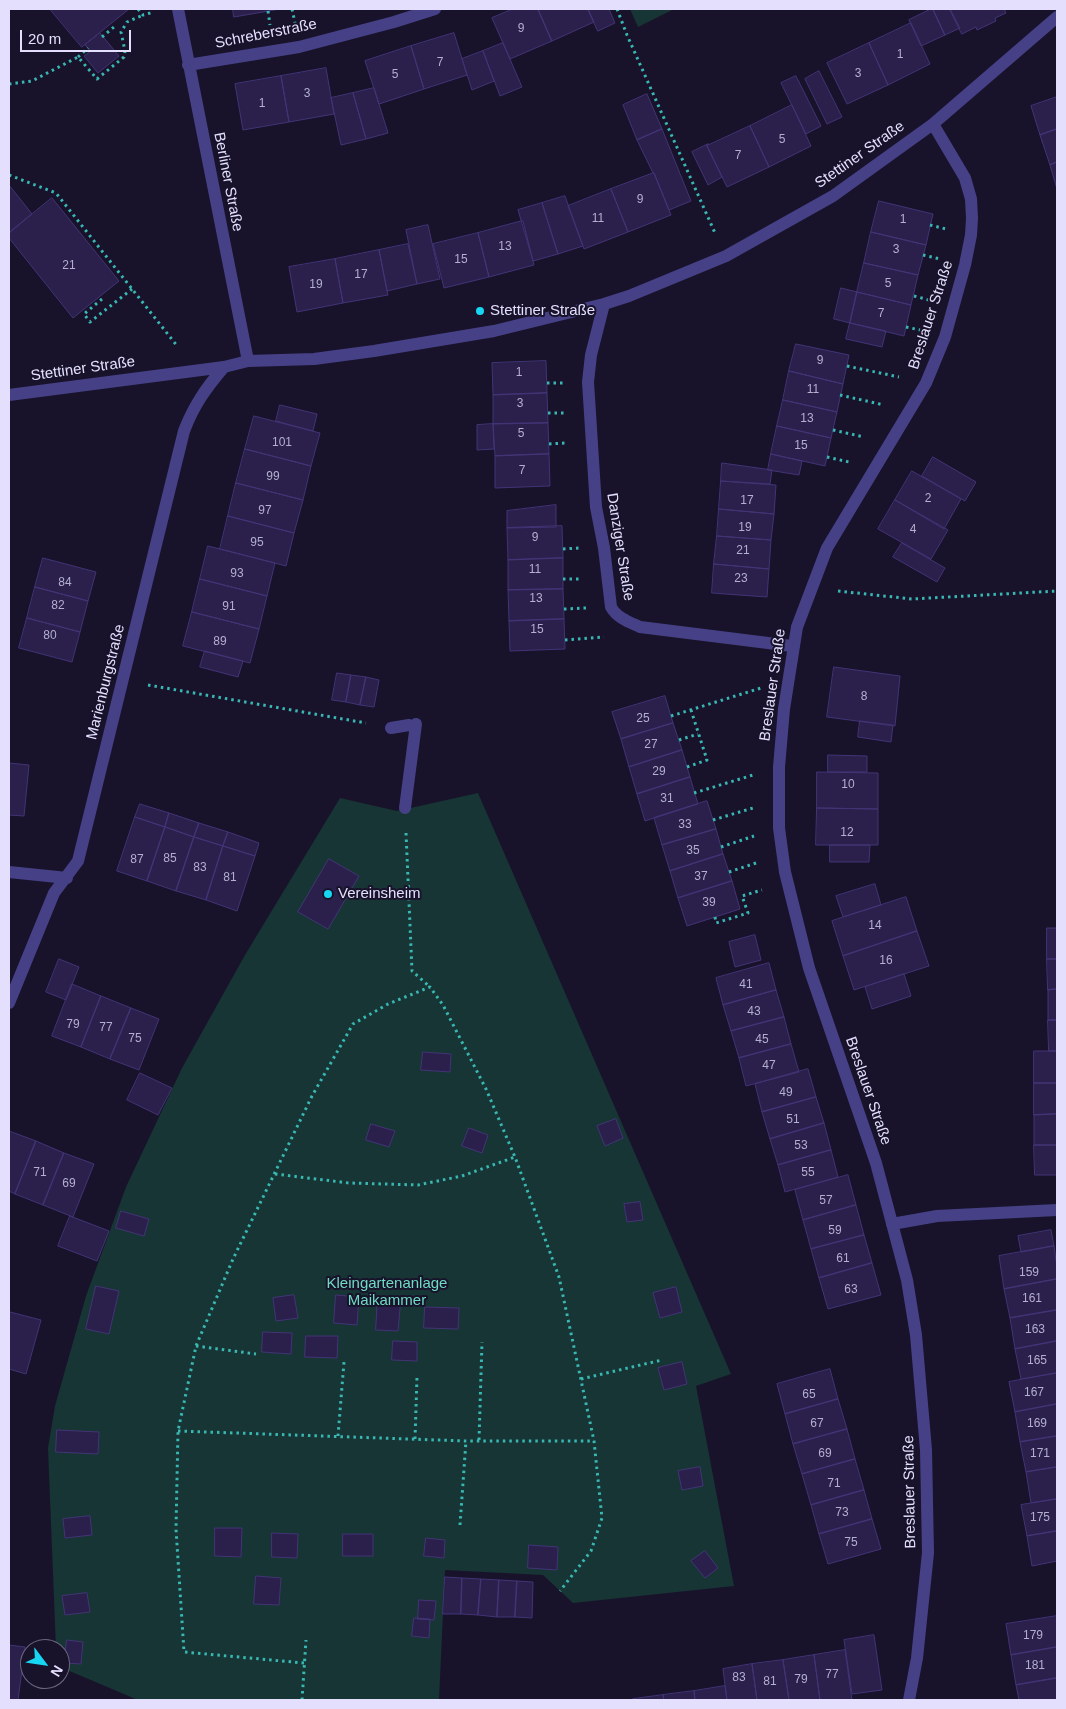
<!DOCTYPE html>
<meta charset="utf-8">
<style>
body{margin:0}
#map{position:relative;width:1066px;height:1709px;overflow:hidden;background:#18132b;font-family:Arial,sans-serif}
canvas{display:block}
.frame{position:absolute;inset:0;border:10px solid #e3dffd;pointer-events:none}
.north{position:absolute;left:20px;top:1639px;width:50px;height:50px;box-sizing:border-box;background:#18132b;border:1px solid #69657f;border-radius:50%;rotate:121deg;font-size:14px;font-weight:700;line-height:20px;text-align:center;color:#e3dffd}
.north::after{content:'';display:block;margin:auto;width:18px;height:22px;background:#17d6f1;clip-path:polygon(50% 0,100% 100%,50% 72%,0 100%)}
.scale{position:absolute;left:20px;top:30px;width:111px;height:22px;box-sizing:border-box;border:2px solid #e3dffd;border-top:0;padding-left:6px;font-size:15px;line-height:18px;white-space:nowrap;color:#e3dffd;-webkit-text-stroke:4px #18132b;paint-order:stroke}
</style>
<div id="map">
<canvas width="1066" height="1709"></canvas>
<div class="frame"></div>
<div class="north">N</div>
<div class="scale">20 m</div>
</div>
<script>
const ctx = document.querySelector('canvas').getContext('2d');
ctx.lineJoin = 'round';
function paint(path, color) { ctx.fillStyle = color; ctx.fill(path, 'evenodd'); }
function trace(path, color, width, dash) { ctx.strokeStyle = color; ctx.lineWidth = width; ctx.lineCap = dash ? 'butt' : 'round'; ctx.setLineDash(dash || []); ctx.stroke(path); }
function drawText(font, color, halo, rows, align = 'center') {
  ctx.font = font + ' Arial,sans-serif'; ctx.lineWidth = 4; ctx.setLineDash([]); ctx.textBaseline = 'middle'; ctx.strokeStyle = halo; ctx.fillStyle = color; for (const [text, x, y, turn = 0] of rows) {
    ctx.save(); ctx.translate(x, y); ctx.rotate((+turn || 0) * Math.PI / 180); ctx.textAlign = isNaN(turn) ? turn : align; if (halo) ctx.strokeText(text, 0, 0); ctx.fillText(text, 0, 0); ctx.restore();
  }
}
paint(new Path2D(`
 M630 9H674L638 27Z
 M478 793 731 1374 696 1386 734 1586 573 1603 543 1575 445 1570 439 1700H138L60 1667V1649H56L48 1448 55 1406 86 1296 126 1187 182 1068 245 955 340 798 397 811Z`), '#173534');
const building = new Path2D(`
 M50 9H129L82 47Z
 M233 9H280L234 17Z
 M513 9H538L552 41 510 59 492 18Z
 M538 9H588L594 22 552 41Z
 M588 9H609L615 23 598 31Z
 M931 9H933L945 35 921 46 909 20Z
 M933 9H950L960 28 945 35Z
 M950 9H1004L1006 13 995 18 996 21 977 30 976 27 962 34Z
 M911 23 930 64 888 85 869 43Z
 M100 33 119 56 98 73 84 56 91 51 85 45Z
 M454 33 467 75 424 89 411 46Z
 M503 43 522 87 500 96 483 51Z
 M869 43 888 85 847 104 827 63Z
 M411 46 424 89 379 104 365 61Z
 M483 51 494 81 472 90 462 59Z
 M326 68 334 114 289 122 281 76Z
 M819 71 842 117 827 124 805 79Z
 M281 76 289 122 243 130 235 84Z
 M796 76 821 126 806 134 781 83Z
 M374 88 388 133 366 139 353 93Z
 M353 93 366 139 341 145 331 98Z
 M647 94 662 129 637 140 623 105Z
 M1057 97V129L1040 135 1031 106Z
 M792 105 811 146 769 167 750 126Z
 M750 126 769 167 727 187 707 146Z
 M662 129 691 201 669 210 654 173H653L637 140Z
 M1057 129V162L1050 165 1040 135Z
 M708 144 707 146 722 177 708 185 692 152Z
 M1057 162V189L1050 165Z
 M653 173H654L671 215 628 232 611 189Z
 M9 185 32 214 9 233Z
 M611 189 628 232 584 249 568 206Z
 M565 196 583 246 558 254 542 203Z
 M52 198 119 281 73 318 9 238V233Z
 M879 201 933 214 926 245 871 232Z
 M542 203 558 254 533 261 518 210Z
 M521 221H523L534 265 489 277 478 233Z
 M428 225 440 279 417 284 406 230Z
 M871 232 926 245 918 275 864 263Z
 M478 233 489 277 444 288 433 244Z
 M408 244 417 284 387 291 379 250Z
 M379 250 388 295 343 303 335 259Z
 M335 259 343 303 297 312 289 267Z
 M864 263 918 275 911 305 857 292Z
 M841 288 857 292 850 323 834 319Z
 M857 292 911 305 904 336 850 323Z
 M850 323 886 331 882 347 846 339Z
 M796 344 849 355 843 384 789 371Z
 M546 361 547 393 493 395 492 363Z
 M789 371 843 384 837 412 783 400Z
 M547 393 548 423 493 424V395Z
 M783 400 837 412 831 438 777 426Z
 M280 405 317 414 313 431 276 421Z
 M254 416 320 433 311 466 245 449Z
 M548 423 549 454 495 456 493 424Z
 M493 424 494 449 477 450V425Z
 M777 426 831 438 825 466 771 454Z
 M245 449 311 466 303 500 236 483Z
 M549 454 550 486 495 488V456Z
 M771 454 802 461 799 475 768 470Z
 M933 457 976 482 965 501 922 476Z
 M722 463 772 470 770 484 721 481Z
 M912 471 961 499 944 529 895 500Z
 M721 481 776 485 774 514 719 509Z
 M236 483 303 500 294 533 228 516Z
 M895 500 948 530 931 559 878 529Z
 M556 505V527L507 528V511Z
 M719 509 774 514 771 540 717 536Z
 M228 516 294 533 286 566 220 549Z
 M562 526 563 558 508 560 507 528Z
 M717 536 771 540 769 569 714 564Z
 M902 543 945 568 937 582 893 557Z
 M208 546 275 563 267 596 200 579Z
 M43 558 96 572 88 601 35 587Z
 M563 558V589L508 590V560Z
 M714 564 769 569 767 597 712 593Z
 M200 579 267 596 259 629 192 612Z
 M35 587 88 601 80 632 27 618Z
 M563 589 564 619 509 621 508 590Z
 M192 612 259 629 250 663 183 646Z
 M27 618 80 632 72 662 19 648Z
 M564 619 565 649 510 651 509 621Z
 M205 651 243 661 238 677 200 667Z
 M834 667 900 676 895 726 827 717Z
 M337 673 351 675 346 702 332 700Z
 M351 675 366 677 360 705 346 702Z
 M366 677 379 680 374 707 360 705Z
 M665 696 673 723 621 739 612 712Z
 M860 721 893 725 891 742 858 737Z
 M673 723 682 750 629 767 621 739Z
 M682 750 690 777 637 794 629 767Z
 M828 755 867 756V772H828Z
 M9 763 29 765 24 816 9 815Z
 M817 772 878 773V809L817 808Z
 M690 777 698 804 645 821 637 794Z
 M707 801 716 829 662 845 654 818Z
 M140 804 169 813 165 827 135 817Z
 M817 808 878 809V845H816Z
 M169 813 199 823 194 837 165 827Z
 M135 817 165 827 147 881 117 871Z
 M199 823 228 832 223 846 194 837Z
 M165 827 194 837 176 891 147 881Z
 M716 829 723 854 670 871 662 845Z
 M228 832 259 843 255 856 223 846Z
 M194 837 223 846 206 900 176 891Z
 M830 845H870L869 862H830Z
 M223 846 255 856 237 911 206 900Z
 M723 854 732 881 678 898 670 871Z
 M329 859 359 876 328 929 298 912Z
 M732 881 740 909 687 926 678 898Z
 M875 884 881 905 843 917 836 896Z
 M906 897 917 931 843 956 832 921Z
 M1047 928H1057V959H1047Z
 M917 931 929 966 854 990 843 956Z
 M755 935 761 960 735 967 729 942Z
 M59 959 79 967 66 1000 46 992Z
 M1047 959H1057V989L1048 990Z
 M769 963 776 990 723 1005 716 978Z
 M904 974 911 996 872 1009 865 987Z
 M72 984 101 996 81 1047 52 1036Z
 M1057 989V1020H1048V990Z
 M776 990 784 1017 731 1031 723 1005Z
 M101 996 131 1008 110 1059 81 1047Z
 M131 1008 159 1019 139 1070 110 1059Z
 M784 1017 791 1044 739 1058 731 1031Z
 M1048 1020H1057V1051H1049Z
 M791 1044 799 1072 746 1086 739 1058Z
 M1034 1051H1057V1083H1034Z
 M423 1052 451 1054 450 1072 421 1070Z
 M808 1069 816 1097 762 1112 755 1084Z
 M140 1073 172 1088 158 1115 127 1100Z
 M1034 1083H1057V1114L1034 1115Z
 M816 1097 824 1123 770 1139 762 1112Z
 M1057 1114V1145H1034V1115Z
 M616 1119 623 1138 605 1146 597 1126Z
 M824 1123 831 1150 778 1165 770 1139Z
 M371 1124 395 1131 389 1147 366 1140Z
 M469 1128 488 1135 482 1153 462 1146Z
 M9 1131 36 1141 15 1194 9 1191Z
 M36 1141 64 1153 43 1205 15 1194Z
 M1034 1145H1057V1175H1035Z
 M831 1150 838 1177 785 1192 778 1165Z
 M64 1153 94 1164 73 1217 43 1205Z
 M848 1175 856 1205 803 1220 795 1190Z
 M640 1202 643 1220 627 1222 624 1204Z
 M856 1205 864 1235 811 1249 803 1220Z
 M121 1211 149 1219 144 1236 116 1228Z
 M70 1216 109 1231 97 1261 58 1246Z
 M1051 1230 1054 1246 1021 1252 1018 1236Z
 M864 1235 872 1263 819 1278 811 1249Z
 M1054 1246 1057 1267V1279L1004 1289 999 1256Z
 M872 1263 881 1295 828 1309 819 1278Z
 M1057 1279V1310L1010 1318 1004 1289Z
 M96 1286 119 1291 109 1334 86 1329Z
 M676 1287 682 1312 660 1318 653 1293Z
 M294 1295 298 1318 276 1321 273 1298Z
 M336 1295 359 1297 357 1325 334 1323Z
 M378 1296 401 1298 398 1331 376 1330Z
 M425 1307 459 1308 458 1329 424 1328Z
 M1057 1310V1341L1015 1349 1010 1318Z
 M10 1312 41 1320 26 1374 9 1369V1318Z
 M263 1332 292 1333 291 1354 262 1352Z
 M306 1336H338L337 1358 305 1357Z
 M393 1341 417 1342V1361L392 1360Z
 M1057 1341V1373L1021 1379 1015 1349Z
 M682 1362 687 1384 664 1390 658 1368Z
 M830 1369 838 1399 785 1414 777 1384Z
 M1057 1373V1404L1015 1412 1009 1382Z
 M838 1399 847 1429 793 1444 785 1414Z
 M1057 1404V1436L1020 1442 1015 1412Z
 M847 1429 855 1459 802 1474 793 1444Z
 M57 1430 99 1432 98 1454 56 1452Z
 M1057 1436V1467L1026 1472 1020 1442Z
 M855 1459 864 1490 811 1505 802 1474Z
 M700 1467 703 1486 682 1490 678 1471Z
 M1057 1467V1499L1031 1503 1026 1472Z
 M864 1490 872 1519 819 1534 811 1505Z
 M1057 1499V1531L1027 1536 1021 1505Z
 M90 1516 92 1535 65 1538 63 1519Z
 M872 1519 881 1549 828 1564 819 1534Z
 M215 1528H242L241 1557 215 1556Z
 M1057 1531V1561L1032 1566 1027 1536Z
 M272 1533 298 1534 297 1558 272 1557Z
 M343 1534H373V1556H343Z
 M426 1538 445 1540 444 1558 424 1556Z
 M529 1545 558 1547 557 1570 528 1568Z
 M705 1551 718 1568 705 1578 691 1561Z
 M256 1576 281 1578 279 1605 254 1604Z
 M445 1577 462 1578 461 1614H443Z
 M462 1578 481 1579 478 1615 461 1614Z
 M481 1579 499 1580 497 1617 478 1615Z
 M499 1580 517 1581 515 1617H497Z
 M517 1581 533 1582 532 1618 515 1617Z
 M87 1593 90 1612 65 1615 62 1596Z
 M419 1600 436 1601 434 1620 418 1619Z
 M1057 1616V1647L1011 1655 1006 1624Z
 M414 1618 430 1619 429 1638 412 1636Z
 M874 1635 882 1690 852 1694 844 1640Z
 M67 1640 83 1642 81 1664 64 1663Z
 M9 1645 25 1647 18 1700H9Z
 M1057 1647V1678L1016 1685 1011 1655Z
 M845 1650 852 1700H820L814 1655Z
 M814 1655 820 1700H789L783 1660Z
 M783 1660 789 1700H757L752 1664Z
 M752 1664 757 1700H727L723 1669Z
 M1057 1678V1700H1019L1016 1685Z
 M725 1686 727 1700H695L694 1691Z
 M694 1691 695 1700H664L663 1695Z
 M663 1695 664 1700H634L633 1699Z`);
paint(building, '#2a204b');
trace(building, '#423476', 1);
trace(new Path2D(`
 M138 9 143 15 154 12
 M292 9 295 23
 M617 9 627 35 715 233
 M268 11 270 25
 M102 37 114 27
 M78 57 88 48
 M9 84 32 81 78 57 97 79 124 57 125 51 121 32 127 22 143 15
 M9 175 56 193 178 347
 M930 225 946 229
 M923 255 940 259
 M914 296 929 300
 M102 299 84 314 90 322 132 289
 M906 327 920 330
 M847 366 899 377
 M547 383H563
 M840 395 884 405
 M548 413H564
 M833 430 864 437
 M549 444 565 443
 M827 457 849 462
 M563 549 579 548
 M563 579H582
 M838 591 912 599 1057 591
 M564 609 586 608
 M565 640 604 637
 M148 685 366 723
 M671 716 761 688
 M679 740 698 734
 M687 767 707 760 691 710
 M694 793 753 775
 M713 820 753 808
 M406 833 412 971 430 987
 M721 847 754 836
 M729 872 759 862
 M715 917 716 923 748 913 742 896 762 890
 M275 1174 349 1183 418 1185 462 1176 515 1157
 M196 1346 256 1354
 M581 1379 662 1360
 M178 1431 466 1441H594
 M338 1436 344 1362
 M415 1439 417 1377
 M479 1440 482 1342
 M460 1525 466 1441
 M304 1663 184 1652 176 1529 178 1431 196 1346 233 1259 312 1096 353 1024 388 1004 430 987 443 1005 486 1089 515 1157 559 1277 594 1441 602 1518 591 1551 560 1591
 M302 1700 306 1640`), '#39b7b3', 3, [2.5, 4]);
trace(new Path2D(`
 M391 728 409 725
 M405 808 416 724
 M892 1224 937 1216 1057 1210`), '#464187', 12);
trace(new Path2D(`
 M178 9 248 361
 M188 65 299 47 394 22 435 9
 M604 304 591 355 588 382 596 507 604 548 611 607C617 618 629 622 640 627L792 646
 M9 395 224 367 248 361 314 359 374 351 494 331 604 304 629 296 726 256 833 196 933 124 1057 17
 M9 872 67 878
 M9 1003 54 893 78 861 184 431C194 405 206 388 224 367
 M909 1700 917 1658 928 1553 926 1450 916 1335 907 1280 876 1163 809 968 785 872 779 828V767L784 709 797 627 827 548 926 383 945 337 965 265 971 235 972 218 971 199 965 178 933 124`), '#464187', 12);
for (const [x, y, r, color] of [
 [480,311,5,"#17d6f1"],
 [328,894,5,"#17d6f1"]
]) { const dot = new Path2D(); dot.arc(x, y, r, 0, 2 * Math.PI); ctx.fillStyle = color; ctx.fill(dot); trace(dot, '#18132b', 2); }
drawText('12px', '#b5afd0', null, [
 ["9",521,29],
 ["1",900,55],
 ["7",440,63],
 ["3",858,74],
 ["5",395,75],
 ["3",307,94],
 ["1",262,104],
 ["5",782,140],
 ["7",738,156],
 ["9",640,200],
 ["11",598,219],
 ["1",903,220],
 ["13",505,247],
 ["3",896,250],
 ["15",461,260],
 ["21",69,266],
 ["17",361,275],
 ["5",888,284],
 ["19",316,285],
 ["7",881,314],
 ["9",820,361],
 ["1",519,373],
 ["11",813,390],
 ["3",520,404],
 ["13",807,419],
 ["5",521,434],
 ["101",282,443],
 ["15",801,446],
 ["7",522,471],
 ["99",273,477],
 ["2",928,499],
 ["17",747,501],
 ["97",265,511],
 ["19",745,528],
 ["4",913,530],
 ["9",535,538],
 ["95",257,543],
 ["21",743,551],
 ["11",535,570],
 ["93",237,574],
 ["23",741,579],
 ["84",65,583],
 ["13",536,599],
 ["82",58,606],
 ["91",229,607],
 ["15",537,630],
 ["80",50,636],
 ["89",220,642],
 ["8",864,697],
 ["25",643,719],
 ["27",651,745],
 ["29",659,772],
 ["10",848,785],
 ["31",667,799],
 ["33",685,825],
 ["12",847,833],
 ["35",693,851],
 ["85",170,859],
 ["87",137,860],
 ["83",200,868],
 ["37",701,877],
 ["81",230,878],
 ["39",709,903],
 ["14",875,926],
 ["16",886,961],
 ["41",746,985],
 ["43",754,1012],
 ["79",73,1025],
 ["77",106,1028],
 ["75",135,1039],
 ["45",762,1040],
 ["47",769,1066],
 ["49",786,1093],
 ["51",793,1120],
 ["53",801,1146],
 ["71",40,1173],
 ["55",808,1173],
 ["69",69,1184],
 ["57",826,1201],
 ["59",835,1231],
 ["61",843,1259],
 ["159",1029,1273],
 ["63",851,1290],
 ["161",1032,1299],
 ["163",1035,1330],
 ["165",1037,1361],
 ["167",1034,1393],
 ["65",809,1395],
 ["67",817,1424],
 ["169",1037,1424],
 ["69",825,1454],
 ["171",1040,1454],
 ["71",834,1484],
 ["73",842,1513],
 ["175",1040,1518],
 ["75",851,1543],
 ["179",1033,1636],
 ["181",1035,1666],
 ["77",832,1675],
 ["83",739,1678],
 ["79",801,1680],
 ["81",770,1682]
]);
drawText('15px', '#e3dffd', '#18132b', [
 ["Schreberstraße",266,34,-11],
 ["Stettiner Straße",860,155,-35],
 ["Berliner Straße",228,182,79],
 ["Breslauer Straße",931,315,-72],
 ["Stettiner Straße",83,369,-8],
 ["Danziger Straße",620,547,81],
 ["Marienburgstraße",106,682,-76],
 ["Breslauer Straße",773,685,-82],
 ["Breslauer Straße",868,1091,71],
 ["Breslauer Straße",910,1492,-91]
]);
drawText('15px', '#e3dffd', '#18132b', [
 ["Stettiner Straße",490,311],
 ["Vereinsheim",338,894]
], 'left');
drawText('15px', '#6edbc2', '#18132b', [
 ["Kleingartenanlage",387,1284],
 ["Maikammer",387,1301]
]);
</script>
